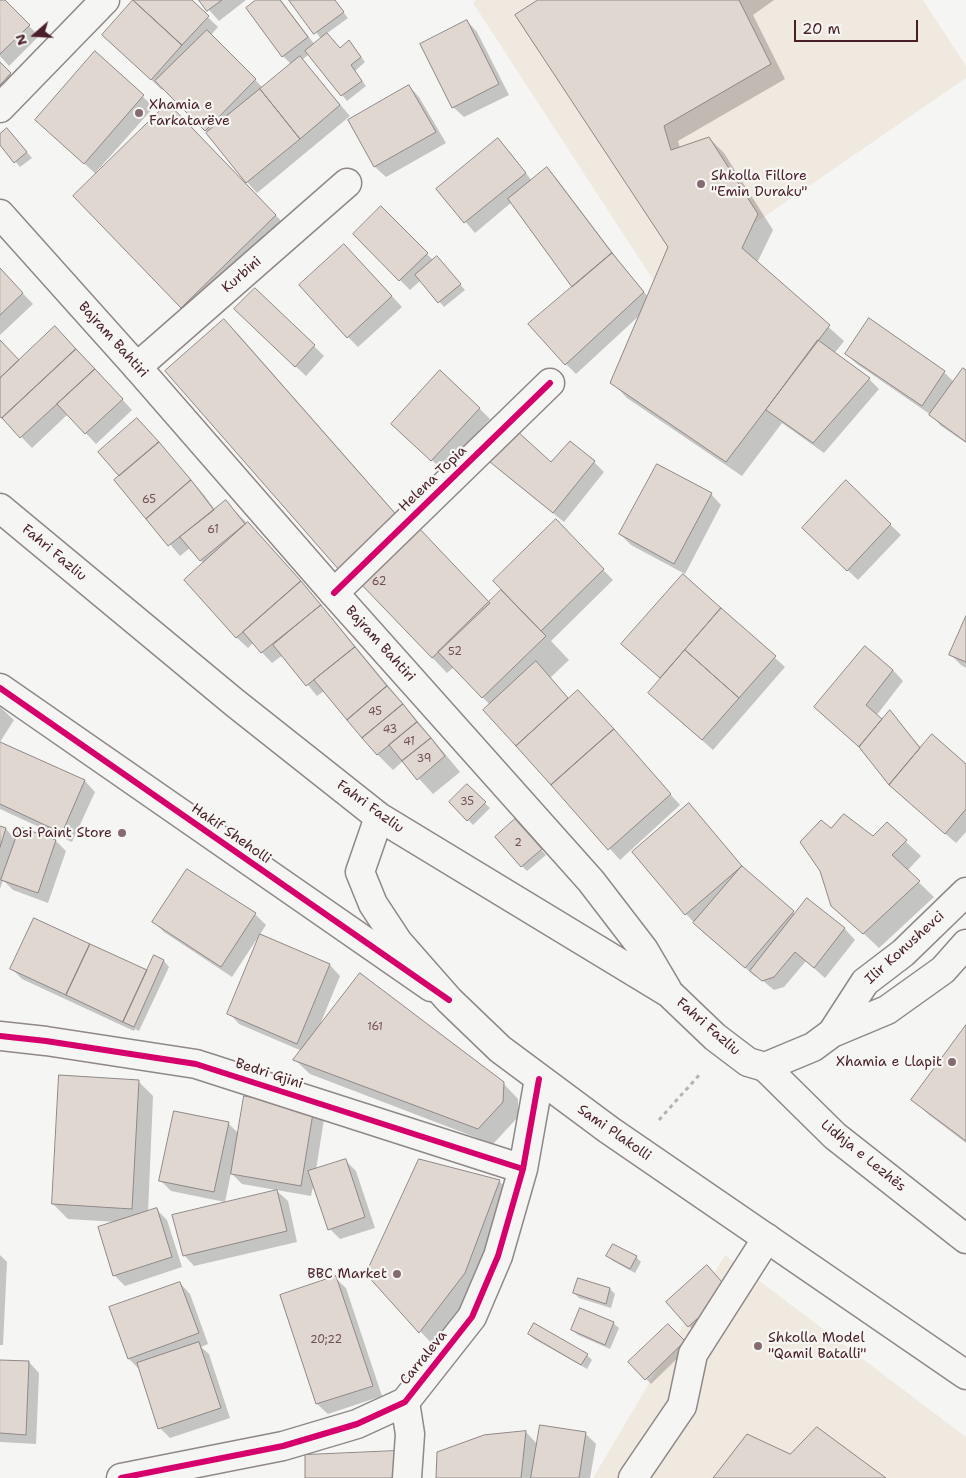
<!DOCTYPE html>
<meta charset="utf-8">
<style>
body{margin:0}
#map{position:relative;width:966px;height:1478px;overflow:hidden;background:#f5f5f3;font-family:"Shantell Sans",sans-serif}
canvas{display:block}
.north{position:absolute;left:10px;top:10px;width:50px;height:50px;-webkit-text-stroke:4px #f6f6f2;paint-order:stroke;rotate:251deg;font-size:14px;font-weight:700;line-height:20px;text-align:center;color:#4a1f2b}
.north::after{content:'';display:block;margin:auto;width:18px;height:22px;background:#4a1f2b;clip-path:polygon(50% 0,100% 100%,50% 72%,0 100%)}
.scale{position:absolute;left:794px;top:20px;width:124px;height:22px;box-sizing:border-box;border:2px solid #4a1f2b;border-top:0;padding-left:6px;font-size:15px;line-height:18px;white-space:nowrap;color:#4a1f2b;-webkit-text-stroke:4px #f6f6f2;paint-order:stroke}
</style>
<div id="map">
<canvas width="966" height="1478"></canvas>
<div class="north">N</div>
<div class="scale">20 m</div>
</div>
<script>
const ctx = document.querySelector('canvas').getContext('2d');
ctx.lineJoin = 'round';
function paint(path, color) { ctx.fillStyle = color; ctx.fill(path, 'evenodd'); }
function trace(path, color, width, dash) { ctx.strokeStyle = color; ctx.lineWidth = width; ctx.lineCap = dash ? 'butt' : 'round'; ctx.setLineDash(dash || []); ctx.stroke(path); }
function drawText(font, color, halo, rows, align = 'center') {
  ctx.font = font + ' "Shantell Sans",sans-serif'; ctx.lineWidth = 4.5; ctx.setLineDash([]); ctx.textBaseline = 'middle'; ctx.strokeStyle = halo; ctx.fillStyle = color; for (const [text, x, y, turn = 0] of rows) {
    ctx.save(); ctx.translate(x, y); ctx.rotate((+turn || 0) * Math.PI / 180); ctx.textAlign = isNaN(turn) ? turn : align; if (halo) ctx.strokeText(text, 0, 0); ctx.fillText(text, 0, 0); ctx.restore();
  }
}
paint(new Path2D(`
 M476 0H923L966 66V78L659 289 473 3Z
 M725 1255 966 1437V1478H593Z`), '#f0e9e0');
paint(new Path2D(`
 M0 0H3L39 36 9 66 0 56Z
 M135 0H190L218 27 211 35 263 88 292 65 283 56 258 0H281L315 45 322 40 291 0H334L348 18 326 34 340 49 349 42 354 47 365 62 355 71 366 86 347 101 309 54 302 60 350 116 257 193 247 182 208 133 164 88 162 90 114 45Z
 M200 0H246L219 21Z
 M540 0H774L753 15 785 79 678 141 680 148 709 138 724 153 773 230 757 263 844 341 834 354 869 379 879 389 824 453 782 423 742 476 627 398 612 382 641 314 576 374 566 364 574 287 512 202 475 233 438 189 508 150 532 181 547 168 557 179 622 265 648 297 669 247Z
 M467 21 477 32 509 95 464 117 453 107Z
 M95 53 154 107 96 172 98 173 183 120 290 230 197 322 182 307 97 175 47 130Z
 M0 64 21 85 0 106Z
 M409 86 419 97 446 143 386 177 375 167 349 121Z
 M0 135H12L32 158 20 167 0 143Z
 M381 208 434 261 442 263 465 290 444 307 421 280 410 290 354 234Z
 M355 256 402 307 358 347 348 337Z
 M0 270 33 304 0 335Z
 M224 320 239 335 412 532 490 604 524 614 566 531 613 580 551 641 569 660 550 678 569 699 588 702 680 805 620 860 485 710 490 705 454 667 447 673 360 582Z
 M246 320 314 346 324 356 306 376Z
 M66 338 132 410 96 444 68 414 32 448 0 415V342L19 362Z
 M846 354 944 372 954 382 966 372V443L941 426 931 415 857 364Z
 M479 408 490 419 443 470 403 435Z
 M164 449 205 496 215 510 226 502 258 534 332 618 460 772 433 794 403 761 393 770 378 755 324 691 317 696 283 655 272 663 253 643 248 648 237 638 186 580 204 564 190 548 180 556 148 518Z
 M492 462 552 464 594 462 604 472 564 522 502 472Z
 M846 482 901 535 858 580 814 538Z
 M711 494 721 505 685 574 631 545 620 534Z
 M683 575 785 667 713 750 660 703 661 679 623 644Z
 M966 620V668L961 665 951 655Z
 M893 670 903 681 876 716 882 721 890 712 922 749 966 766V832L956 843 901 795 890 784 863 750 826 717Z
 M0 707 14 720 0 742Z
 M0 743 85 781 95 792 72 842 0 809Z
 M467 786 490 808 473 825 451 802Z
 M699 815 747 873 796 915 808 900 845 929 855 940 825 978 806 961 784 987 774 990 757 976 756 977 705 934 686 914Z
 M887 824 921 856 907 871 934 897 879 948 845 916 831 830 873 838Z
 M520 826 546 855 527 871 522 866Z
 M0 827 6 829 16 840 20 828 56 841 66 851 48 903 13 890 3 880 0 889Z
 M255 914 266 925 232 977 164 932 154 922Z
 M261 936 330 965 340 976 319 1027 503 1083 518 1099V1117L493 1144 310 1074 295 1060 302 1051 239 1024 229 1013Z
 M154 957 164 961 169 967 139 1031 135 1029 134 1031 22 979 12 969 146 971 147 973Z
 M966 1027V1143L928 1114 913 1099Z
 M138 1081 153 1096 148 1213 157 1210 167 1220 182 1267 125 1286 114 1275 117 1222 68 1219 53 1204Z
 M314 1109 324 1119 316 1170 345 1160 356 1171 375 1228 340 1239 330 1229 314 1182 311 1196 242 1184 231 1173 225 1202 171 1191 161 1181 228 1123 239 1134Z
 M499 1181 514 1196 480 1289 435 1347 367 1274Z
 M277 1191 288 1201 297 1242 194 1266 184 1255Z
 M0 1255 7 1262 3 1345H0Z
 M608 1256 636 1257 641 1262 635 1273 613 1261Z
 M335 1278 346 1288 382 1396 328 1414 317 1404 282 1295Z
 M579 1279 610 1289 615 1294 611 1308 579 1298 574 1293Z
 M180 1283 190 1294 208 1344 201 1347 209 1354 230 1418 170 1438 160 1428 140 1370 129 1359 110 1308Z
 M733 1296 694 1331 667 1302Z
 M613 1323 619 1328 610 1349 578 1335 572 1330Z
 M668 1325 689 1347 651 1384 630 1362Z
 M529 1334 587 1355 592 1360 587 1369 534 1339Z
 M0 1361 29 1362 39 1373 36 1444 0 1442Z
 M526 1432 538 1445 585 1433 596 1444 590 1478H438Z`), '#0003');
const building = new Path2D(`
 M0 0H5L30 25 0 54Z
 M133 0H192L209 16 182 45Z
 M133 0 182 45 151 80 102 35Z
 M199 0H222L207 11Z
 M256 0H280L308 37 282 57 246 8Z
 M289 0H335L344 12 314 34Z
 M538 0H739L771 64 664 126 671 150 709 137 758 214 742 248 830 325 726 462 610 383 668 247 515 15Z
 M467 20 499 84 452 108 420 44Z
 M207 30 256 79 205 131 155 81Z
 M327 33 340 48 349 40 361 57 351 65 362 81 341 96 305 51Z
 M95 51 144 95 84 164 35 120Z
 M300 56 340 105 300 139 260 89Z
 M0 62 11 73 0 85Z
 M409 85 436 132 374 167 348 120Z
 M260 89 300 139 246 183 206 133Z
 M168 103 276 215 181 308 73 196Z
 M7 128 27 152 14 163 0 145V134Z
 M498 138 526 173 464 223 436 189Z
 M547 167 612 253 572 287 508 199Z
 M381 206 428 253 399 281 353 234Z
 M344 244 392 296 347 338 299 285Z
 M612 253 644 292 565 365 528 324Z
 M437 256 461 284 438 303 415 275Z
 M0 268 23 293 0 315Z
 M255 288 315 345 295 367 234 309Z
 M869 318 945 371 922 406 845 354Z
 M224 319 400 519 340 571 165 371Z
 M55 326 76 349 2 418 0 417V378Z
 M0 340 19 360 0 378Z
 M818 340 870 378 813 443 766 410Z
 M76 349 95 369 20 438 2 418Z
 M963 368 966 370V442L929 415Z
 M95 369 123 399 85 434 57 404Z
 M440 370 480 408 431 461 391 424Z
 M137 418 159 442 119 476 98 452Z
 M517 431 551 462 570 441 595 461 553 513 490 462Z
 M159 442 191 480 146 519 114 480Z
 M657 464 712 493 674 564 619 534Z
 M191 480 214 510 168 546 146 519Z
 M846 480 891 524 847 571 802 528Z
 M226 500 245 524 200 561 180 537Z
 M556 519 604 569 541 631 493 581Z
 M248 522 301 581 236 638 184 580Z
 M417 526 490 603 432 658 359 582Z
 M683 574 721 608 660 678 621 644Z
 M301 581 321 605 261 653 243 632Z
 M501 590 546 636 482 698 438 652Z
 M321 605 355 647 306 686 273 645Z
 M721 608 776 656 739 698 685 650Z
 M966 616V662L949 655Z
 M865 646 893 670 866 705 882 719 859 747 814 707Z
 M355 647 387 686 347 720 314 680Z
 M685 650 739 698 702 740 648 693Z
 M536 661 568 698 516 746 483 710Z
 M387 686 403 704 362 738 347 720Z
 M578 690 614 729 551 785 516 746Z
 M403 704 417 722 377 755 362 738Z
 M890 710 920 748 889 785 859 747Z
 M417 722 431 738 402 761 389 745Z
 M614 729 671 794 608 850 551 785Z
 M932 734 966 764V809L945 834 889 785Z
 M431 738 445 756 417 780 402 761Z
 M0 742 85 780 62 833 0 804Z
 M467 784 486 802 467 821 449 802Z
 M689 803 742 866 685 915 632 852Z
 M844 814 873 836 887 822 907 840 892 855 920 881 863 934 831 906 820 871 800 842 821 820 831 828Z
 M515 819 542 849 521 867 495 837Z
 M0 826 6 828 0 847Z
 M20 827 56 840 38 893 1 880Z
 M742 866 794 911 745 968 693 923Z
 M187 869 256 913 221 967 152 922Z
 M807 898 845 928 814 968 795 952 774 977 762 981 750 971Z
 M34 918 90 944 66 995 10 969Z
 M260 934 330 964 297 1044 227 1014Z
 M90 944 147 970 123 1022 66 995Z
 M154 955 164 960 134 1027 123 1022Z
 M360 973 504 1082 503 1102 478 1129 293 1060Z
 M966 1025V1141L911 1100Z
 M59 1075 139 1080 132 1209 52 1204Z
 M244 1096 314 1107 301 1186 231 1174Z
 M174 1111 229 1122 214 1192 159 1181Z
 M346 1159 365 1217 328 1230 308 1171Z
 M419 1159 500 1180 465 1273 419 1333 366 1274Z
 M277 1190 287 1231 183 1256 172 1215Z
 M157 1208 172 1257 113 1276 98 1227Z
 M613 1244 637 1256 630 1269 606 1256Z
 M707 1265 729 1290 688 1327 666 1302Z
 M336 1276 373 1386 316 1404 280 1295Z
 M578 1278 610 1288 606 1304 573 1293Z
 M180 1282 199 1333 128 1359 109 1307Z
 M580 1308 614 1322 605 1345 571 1330Z
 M534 1323 588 1354 581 1365 528 1334Z
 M668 1324 685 1341 645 1380 628 1362Z
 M199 1342 221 1408 158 1429 137 1363Z
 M0 1360 29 1361 26 1435 0 1433Z
 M540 1425 586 1432 579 1478H531Z
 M817 1427 886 1478H713L747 1434 790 1454Z
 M526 1431 521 1478H436L437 1452 484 1435Z
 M395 1451 396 1478H305V1455Z`);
paint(building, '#e0d8d0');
trace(building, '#8f8788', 1);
const minor = new Path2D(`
 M0 108 105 0
 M137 367 347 183
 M334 593 550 383
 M0 688 431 987
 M0 1036 46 1041 196 1064 523 1169
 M765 1067 835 1136 966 1239
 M405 1402 410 1434 407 1478
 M121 1478 283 1446 357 1424 405 1402 472 1317 498 1256 523 1169 539 1079
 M633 1478 682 1406 693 1354 767 1238`);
const major = new Path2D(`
 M0 214 137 367 334 593 591 881 644 950 667 989
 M0 508 235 703 379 817 669 993 715 1037 748 1062 765 1067 813 1047 832 1033 887 1010 943 970 966 944
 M379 817 360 872 373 904 398 942 449 1000 500 1049 609 1130 966 1375
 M832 1033 865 982 903 953 966 892`);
trace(minor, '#8f8788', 31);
trace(major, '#8f8788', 31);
trace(new Path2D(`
 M659 1120 700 1074`), '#b6b2b2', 3, [4, 4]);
trace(minor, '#f5f5f3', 28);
trace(major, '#f5f5f3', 28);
trace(new Path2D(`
 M334 593 550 383
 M0 688 449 1000
 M0 1036 46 1041 196 1064 523 1169
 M121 1478 283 1446 357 1424 405 1402 472 1317 498 1256 523 1169 539 1079`), '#d6006c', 6);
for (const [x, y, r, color] of [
 [139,113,5,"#866a71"],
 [701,184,5,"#866a71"],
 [122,833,5,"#866a71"],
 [952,1062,5,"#866a71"],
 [397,1274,5,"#866a71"],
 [758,1346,5,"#866a71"]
]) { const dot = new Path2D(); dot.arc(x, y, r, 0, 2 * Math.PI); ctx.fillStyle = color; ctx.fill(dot); trace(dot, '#f6f6f2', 2); }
drawText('11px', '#704d54', null, [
 ["65",149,500],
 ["61",213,530],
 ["62",379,582],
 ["52",455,652],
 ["45",375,712],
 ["43",390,730],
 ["41",409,742],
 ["39",424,759],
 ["35",467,802],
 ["2",518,843],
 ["161",375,1027],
 ["20;22",326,1340]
]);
drawText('14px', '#4a1f2b', '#f6f6f2', [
 ["Xhamia e",149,105],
 ["Farkatarëve",149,121],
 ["Shkolla Fillore",711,176],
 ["\"Emin Duraku\"",711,192],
 ["Osi Paint Store",112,833,"right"],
 ["Xhamia e Llapit",942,1062,"right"],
 ["BBC Market",387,1274,"right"],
 ["Shkolla Model",768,1338],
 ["\"Qamil Batalli\"",768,1354]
], 'left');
drawText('14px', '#4a1f2b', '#f6f6f2', [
 ["Kurbini",242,275,-41],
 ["Bajram Bahtiri",113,340,48],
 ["Helena Topia",433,479,-44],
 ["Fahri Fazliu",54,553,40],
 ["Bajram Bahtiri",380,644,48],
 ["Fahri Fazliu",370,807,36],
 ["Hakif Sheholli",231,834,35],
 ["Ilir Konushevci",905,948,-42],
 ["Fahri Fazliu",708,1027,41],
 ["Bedri Gjini",269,1074,18],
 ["Sami Plakolli",614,1133,35],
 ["Lidhja e Lezhës",863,1156,39],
 ["Carraleva",424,1358,-51]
]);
</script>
